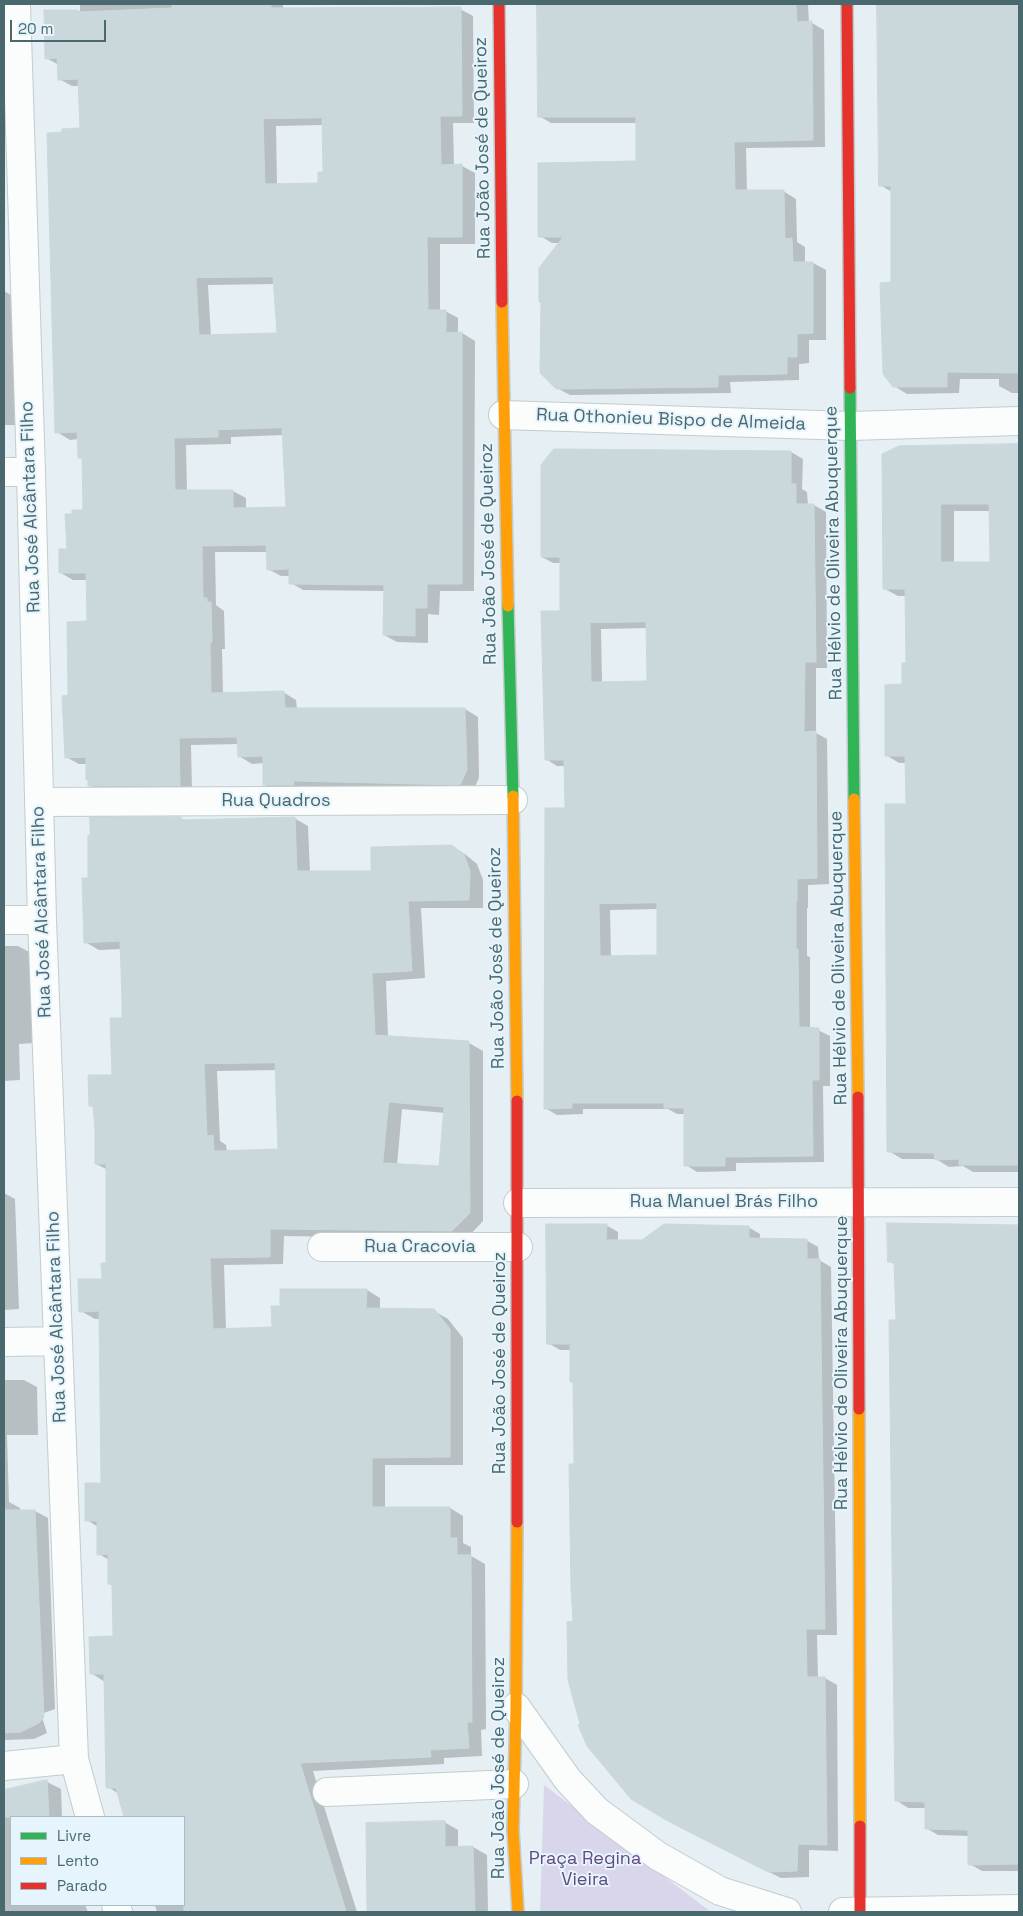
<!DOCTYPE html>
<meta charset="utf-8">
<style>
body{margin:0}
#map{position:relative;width:1023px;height:1916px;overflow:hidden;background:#e6eff3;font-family:"Space Grotesk",sans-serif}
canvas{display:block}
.frame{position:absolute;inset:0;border:5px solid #4a696e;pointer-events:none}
.legend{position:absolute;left:10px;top:1816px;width:175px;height:90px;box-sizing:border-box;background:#e6f4fd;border:1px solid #a8bcc4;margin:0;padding:6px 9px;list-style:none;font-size:15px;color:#4a696e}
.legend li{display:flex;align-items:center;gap:10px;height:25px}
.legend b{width:25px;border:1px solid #a8bcc4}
.scale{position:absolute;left:10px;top:20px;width:96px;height:22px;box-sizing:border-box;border:2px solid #4a696e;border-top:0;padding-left:6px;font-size:15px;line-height:18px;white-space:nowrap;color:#4a696e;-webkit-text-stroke:4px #e6f4fd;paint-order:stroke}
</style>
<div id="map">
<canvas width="1023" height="1916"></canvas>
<div class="frame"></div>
<ul class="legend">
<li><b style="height:6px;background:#30b455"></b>Livre</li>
<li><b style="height:6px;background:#ff9f0a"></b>Lento</li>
<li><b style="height:6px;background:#e5322d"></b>Parado</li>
</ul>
<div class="scale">20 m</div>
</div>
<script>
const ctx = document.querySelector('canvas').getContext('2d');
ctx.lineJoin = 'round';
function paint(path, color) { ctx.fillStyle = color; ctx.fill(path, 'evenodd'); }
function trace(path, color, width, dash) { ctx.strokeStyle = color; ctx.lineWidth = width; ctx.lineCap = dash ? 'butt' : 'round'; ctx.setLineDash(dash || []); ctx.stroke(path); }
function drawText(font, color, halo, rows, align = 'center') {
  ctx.font = font + ' "Space Grotesk",sans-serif'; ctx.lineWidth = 4; ctx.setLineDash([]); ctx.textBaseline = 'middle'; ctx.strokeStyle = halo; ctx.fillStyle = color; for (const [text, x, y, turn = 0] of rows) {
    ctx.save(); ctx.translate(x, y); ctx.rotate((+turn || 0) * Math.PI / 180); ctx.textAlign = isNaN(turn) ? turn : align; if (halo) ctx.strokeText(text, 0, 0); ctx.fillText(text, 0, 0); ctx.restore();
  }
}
paint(new Path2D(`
 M544 1785 711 1912H540Z`), '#d9d6eb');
paint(new Path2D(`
 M80 4H283V9H460L473 16 474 123H453L454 166H462L475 173V244H440V311H445L458 318V333H462L475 341 474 591H440L439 615 428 614V643L397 642 384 635 385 591 303 590 291 583 290 576H281L268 569 267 552H215L216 605 224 611 225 649H222L223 694 283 692 296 700 297 709H465L478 717 479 778 473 791 278 792 265 785 264 763 252 764 239 756V744L191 745 192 792 102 793 90 785 87 764H79L66 757 69 697 88 623 87 580H73L61 573 85 511 83 459 79 457 78 439 70 440 57 432 82 130 80 86H72L59 79V65L46 58 45 12 80 11ZM323 125 324 173 319 184 277 185 276 126ZM274 284 278 334 211 336 208 285ZM284 435 287 508 246 509V498L233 491H187L186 445 231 444V437Z
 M539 4H808L809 23H812L824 30 825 147 746 148 747 192 783 191 796 199 797 242 805 247V263H813L826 270V340H809V363L799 364V380L730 382 731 393 570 395 557 388 559 243H552L540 236 638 163 637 123H551L539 116Z
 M878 4H1019V393H1012L999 386V379H960L959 393 907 394 894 386 892 192 880 185Z
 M4 291 13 296 15 425H4Z
 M1019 446V1172H973L963 1166 949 1167 936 1159H902L889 1151 907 805V763H899L886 755 907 664 906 596H898L885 589 899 448ZM954 511H991V564L954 563Z
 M555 450 791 452 803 459 802 489 807 492 808 505H814L826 512 827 668H816V733L827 739 829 884 808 885V908H807V956L810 957V1029L818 1030 830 1036V1086H823L824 1162 736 1163V1171L697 1172 686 1165 685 1114H677L668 1109H583V1114L557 1115 545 1108 566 809 565 766H557L546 759 561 613V563H553L542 557ZM648 628 649 682 602 683 601 629ZM658 909V957H611L610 910Z
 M180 818 186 821 294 818 308 826 310 873 372 872 452 846 466 855 477 864 483 880V908H421L425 978 386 981 388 1037 469 1043 483 1051V1221L466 1239 284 1236 283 1264 224 1265 226 1330 274 1328 282 1307 367 1290 380 1298V1309L434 1311 448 1319 463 1338V1465H385V1509L450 1508 463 1516V1543L471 1547V1556L485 1564 486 1729 481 1730 482 1756 444 1758V1764L313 1771 357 1912H157L155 1905H184V1817H125L119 1794 108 1787 105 1682 91 1673 114 1638 113 1586 110 1584 109 1560 99 1554 98 1527 87 1520 102 1484 100 1319H95L81 1311 103 1280 107 1264 108 1170 96 1164 94 1107 90 1105 113 1076 123 1019 121 949 99 950 85 942 90 879ZM277 1070 279 1150 227 1151 226 1145 220 1141 217 1071ZM402 1109 445 1113 440 1167 397 1165Z
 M4 946H18L31 953 34 1043 19 1044 20 1080 4 1081Z
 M4 1193 15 1199 19 1309 4 1310Z
 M889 1224 1019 1226V1871H982L970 1864 969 1836 938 1835 926 1828V1808H908L896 1800 897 1321 896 1265 889 1261Z
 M606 1225 618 1232V1241L642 1242 748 1227 760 1234V1240H806L818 1247 819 1260 831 1267 837 1635H817L818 1678H825L837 1685 838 1851 809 1850V1877L781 1878 679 1827 582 1725 574 1622V1383L572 1381 571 1350H560L548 1343Z
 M4 1380H24L37 1387 38 1435H7L9 1502 20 1508V1511H35L48 1518 55 1709 41 1714 47 1733 34 1739 4 1740Z
 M47 1782 61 1789 62 1817H11V1905H85L88 1912H4V1793L10 1790Z
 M444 1822 458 1830V1848L473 1847 487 1855 488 1912H369L367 1824Z`), '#0003');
const building = new Path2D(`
 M172 4H271V8L461 7 462 116H440L441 165 462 164V237H427L428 310H446V333L462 332V584H427V608H415V636L383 635 384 585 289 584V569L267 570 266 545 202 546 203 598H207V602H211L212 642H210L211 693 284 691 285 708H465L467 770 460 785 293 781 294 785H263V756L238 757 237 737 179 738 180 786H88V780H86V757L65 758 62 696 68 695 67 622 87 621 86 573H59V549H67L65 514H72V510H83L82 458H78L77 432 55 433 47 133 62 132V129L80 128 78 79 58 80 57 58 45 59 44 10H78V12L172 8ZM322 118 323 172H318V183L265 184 263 119ZM273 277 277 333 199 335 196 278ZM282 428 286 507 233 508V490H175L174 438 218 437V430Z
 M537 4H796L797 22 812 21 813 140 734 142 735 190H784L785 239 792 238 793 262H813V333L797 334V357H787V374L718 375V387L556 389 540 373 541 302H539V268L563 237H538V163L636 161V117H538Z
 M877 4H1019V373L947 372V387H893L883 374 880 283 891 282V186H879Z
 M1019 444V1165H959V1159L935 1160 934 1153 887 1152 885 804H906L905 756H885V685L902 684V663H906L905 589H883L882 454 899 446ZM941 504H989L990 562H941Z
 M554 449 791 451V484H796V504H814L816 662H805L804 732 816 731 817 878 797 879V902H796V949H798L799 1027 819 1028V1080H812L813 1156 725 1157V1166H684V1108H664V1103H572V1108L544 1109 545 808H565L564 760H545L541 611H560V557H541V465ZM646 622 647 681 591 682 590 623ZM657 903V955L600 956 599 904Z
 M90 817H181V820L295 817 297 871H371V847L452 845 464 855 470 871 469 900 408 901 412 971 372 973 375 1035 469 1041 470 1213 452 1231 270 1229V1257L210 1258 213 1329 272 1327 271 1306H280V1289H367L366 1308 434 1309 450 1329V1457L372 1458V1507H450V1538H457V1555H471L472 1722H467L469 1748 430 1750 431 1757 300 1763 346 1911 184 1912V1817H124L116 1788H106L104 1674H90L89 1637 113 1636 112 1584H108V1554L97 1555V1521H85V1483H101L99 1311 79 1312 78 1279H102L101 1263H106V1164H95V1127L93 1106H89L88 1075H112L110 1018H122V1000L120 941 84 943 82 878H88V835H90ZM275 1063 278 1149 214 1151 213 1135 207 1136 204 1064ZM389 1102 444 1107 439 1166 383 1163Z
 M887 1223 1019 1225V1864L968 1865V1830L925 1829V1802L895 1801 889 1320H896L894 1262H888Z
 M546 1224H607L606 1240H642L664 1224 749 1226V1238L807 1239V1259H820L825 1629H806L807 1677H825L827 1845 798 1844 797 1871 768 1872 666 1820 631 1799 587 1746 578 1725 580 1724 568 1680 567 1622 573 1621 571 1589 569 1464H574L573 1382H570V1344H547Z
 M4 1510H35L44 1717 39 1723 21 1732 4 1733Z
 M47 1780 49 1817H4V1790Z
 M445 1821V1847L473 1846 475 1912 367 1911 366 1823Z`);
paint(building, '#cbd8db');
trace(building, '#c9d8db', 1);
const street = new Path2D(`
 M16 4 31 472 42 920 74 1759 90 1817
 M503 415 850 426 1019 421
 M4 472H31
 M39 802 513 800
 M4 920H42
 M518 1203 1019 1202
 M322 1247H518
 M4 1342 58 1341
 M516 1707 568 1780 597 1811 658 1856 720 1891 787 1912
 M4 1766 74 1759
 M327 1792 514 1784
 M116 1905 118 1912
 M843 1912 1019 1909`);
const fast = new Path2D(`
 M850 388 854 799
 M508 606 513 796`);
const slow = new Path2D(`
 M502 302 508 606
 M513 796 517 1101
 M854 799 858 1097
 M859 1409 860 1826
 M517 1522 516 1707 513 1830 518 1912`);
const jam = new Path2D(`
 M499 4 502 302
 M847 4 850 388
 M858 1097 859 1409
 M517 1101V1522
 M860 1826V1912`);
trace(street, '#c2cccf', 30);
trace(fast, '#c1cccf', 14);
trace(slow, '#c1cccf', 14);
trace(jam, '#c1cccf', 14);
trace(street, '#fbfdfd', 28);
trace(fast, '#30b455', 11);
trace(slow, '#ff9f0a', 11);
trace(jam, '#e5322d', 11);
drawText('18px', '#4a696e', '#e6f4fd', [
 ["Rua João José de Queiroz",483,148,-91],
 ["Rua Othonieu Bispo de Almeida",671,420,2],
 ["Rua José Alcântara Filho",31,507,-92],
 ["Rua Hélvio de Oliveira Abuquerque",834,553,-91],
 ["Rua João José de Queiroz",489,554,-91],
 ["Rua Quadros",276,801],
 ["Rua José Alcântara Filho",42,912,-92],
 ["Rua João José de Queiroz",497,958,-91],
 ["Rua Hélvio de Oliveira Abuquerque",839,958,-91],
 ["Rua Manuel Brás Filho",724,1202],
 ["Rua Cracovia",420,1247],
 ["Rua José Alcântara Filho",57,1317,-92],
 ["Rua João José de Queiroz",500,1363,-90],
 ["Rua Hélvio de Oliveira Abuquerque",842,1363,-90],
 ["Rua João José de Queiroz",499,1768,-90]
]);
drawText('18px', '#63497e', '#e6f4fd', [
 ["Praça Regina",585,1859],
 ["Vieira",585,1880]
]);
</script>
